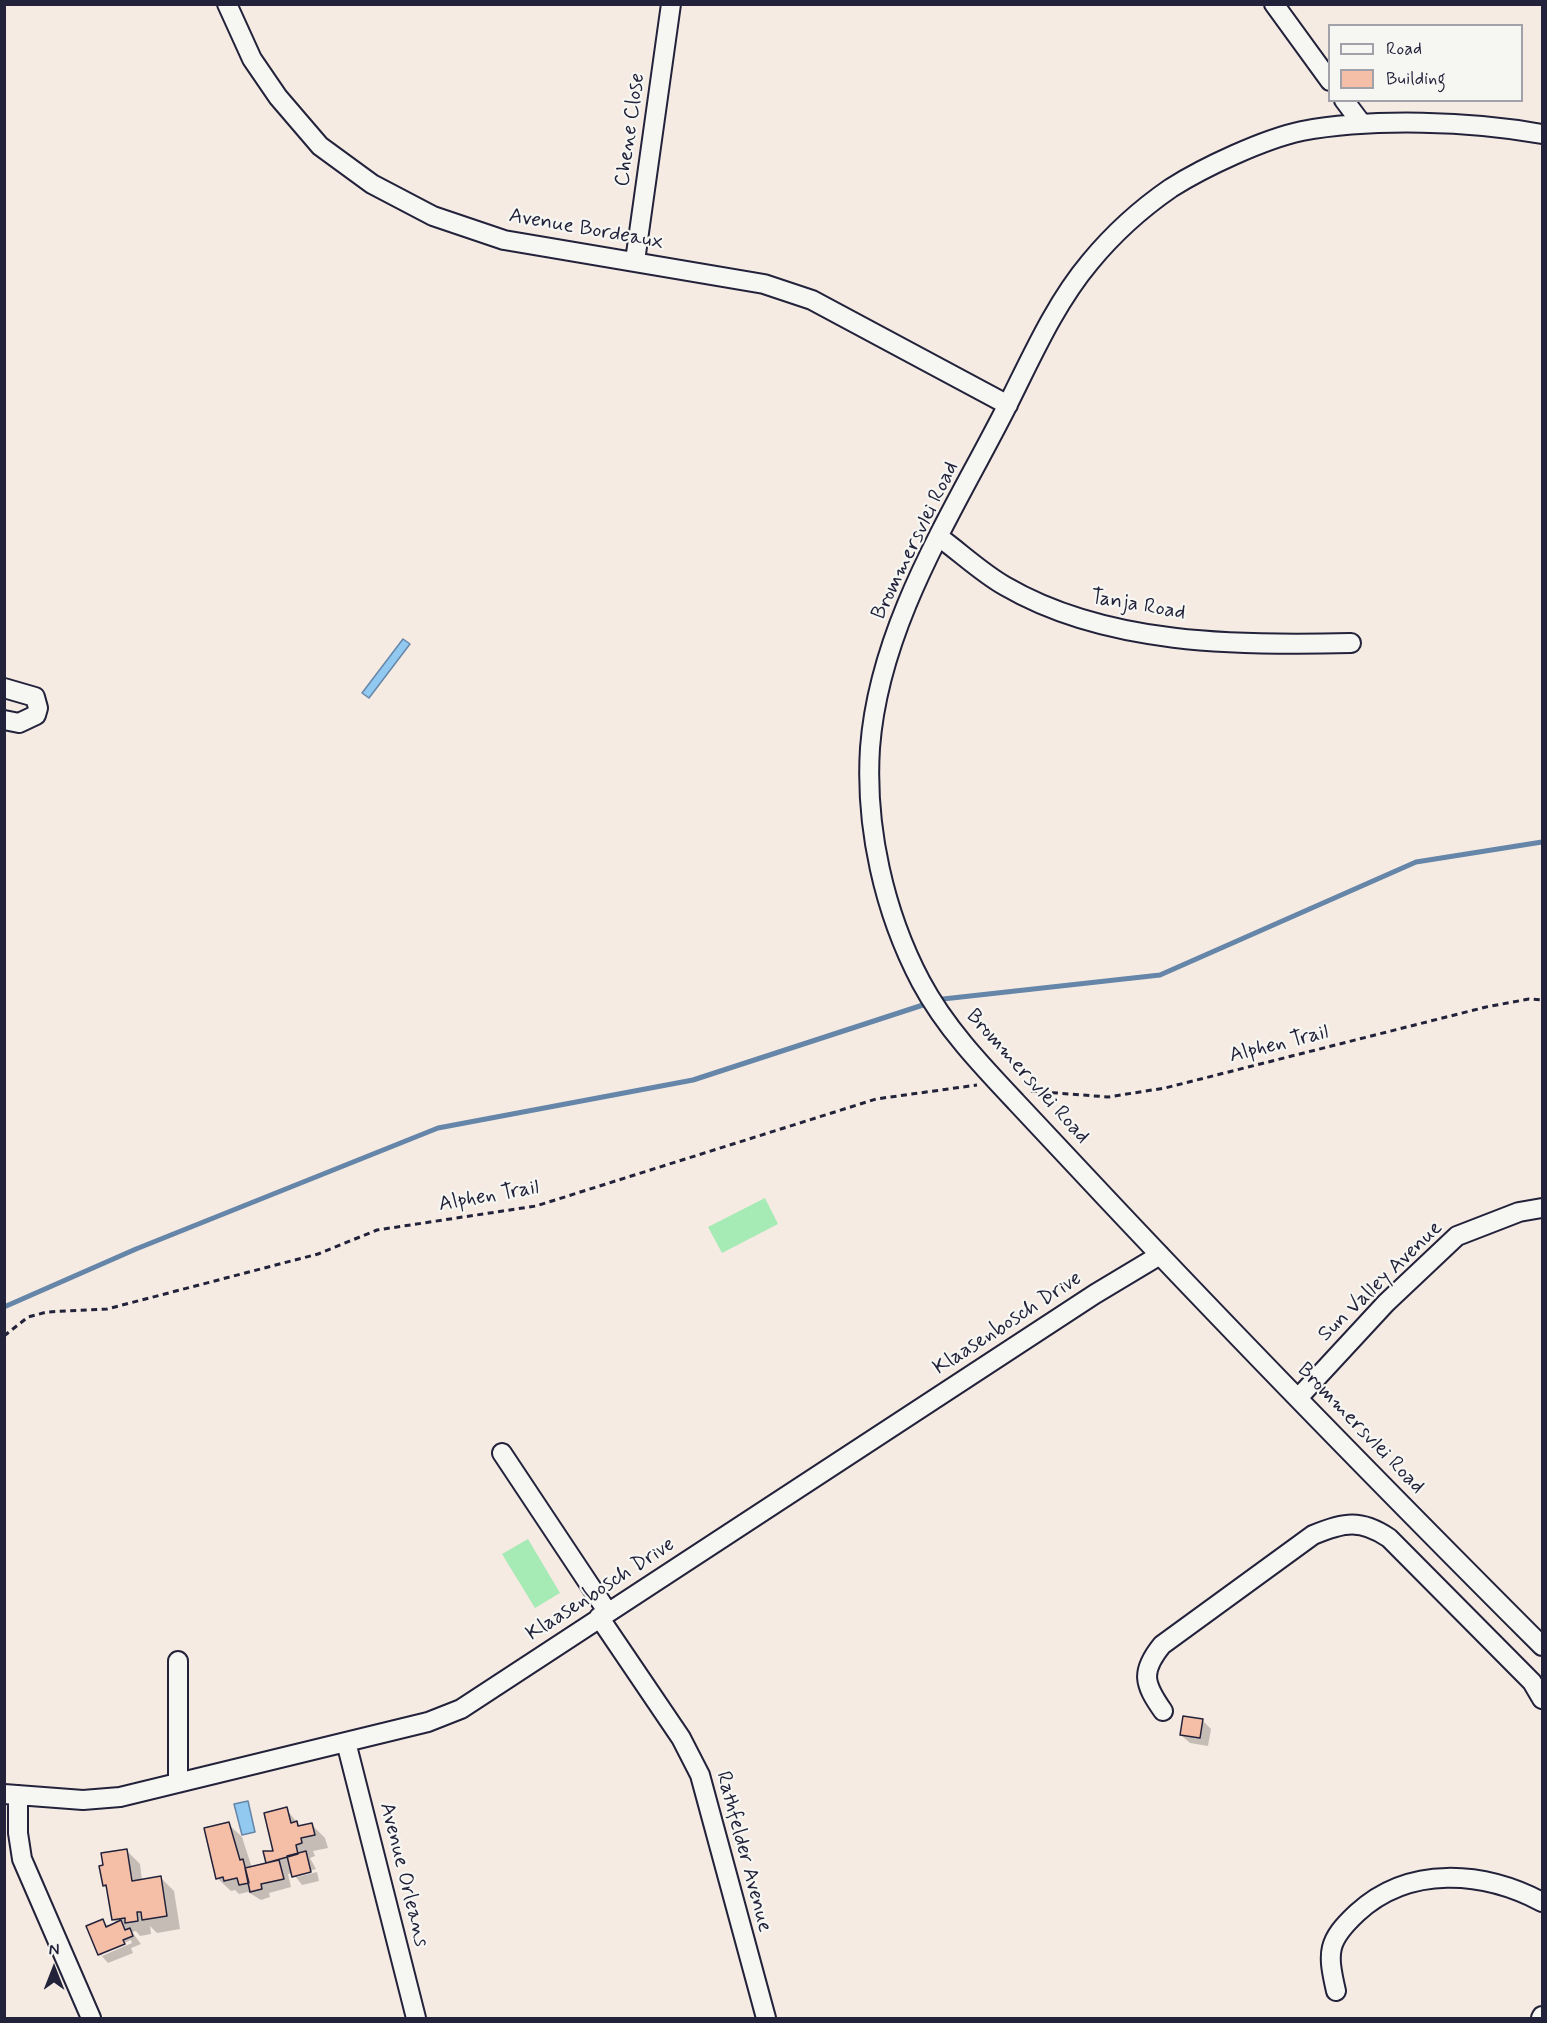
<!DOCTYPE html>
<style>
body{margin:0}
#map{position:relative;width:1547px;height:2023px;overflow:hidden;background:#f6ebe3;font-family:Mynerve,sans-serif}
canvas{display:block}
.frame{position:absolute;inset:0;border:6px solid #22223b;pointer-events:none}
.legend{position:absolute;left:1328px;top:24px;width:195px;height:78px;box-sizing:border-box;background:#f6f6f2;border:2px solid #a1a1a9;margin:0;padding:8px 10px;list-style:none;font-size:18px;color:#22223b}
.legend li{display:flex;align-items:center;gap:12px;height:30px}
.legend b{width:30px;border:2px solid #a1a1a9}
.north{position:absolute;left:24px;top:1939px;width:60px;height:60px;-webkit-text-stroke:4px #f6f6f2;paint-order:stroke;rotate:0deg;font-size:16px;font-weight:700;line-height:24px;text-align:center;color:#22223b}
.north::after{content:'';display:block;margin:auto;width:21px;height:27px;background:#22223b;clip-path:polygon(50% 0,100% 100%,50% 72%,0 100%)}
</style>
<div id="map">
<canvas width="1547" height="2023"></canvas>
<div class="frame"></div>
<ul class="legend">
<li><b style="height:8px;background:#f6f6f2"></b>Road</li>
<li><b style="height:16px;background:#f5bfa7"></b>Building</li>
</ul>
<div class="north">N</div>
</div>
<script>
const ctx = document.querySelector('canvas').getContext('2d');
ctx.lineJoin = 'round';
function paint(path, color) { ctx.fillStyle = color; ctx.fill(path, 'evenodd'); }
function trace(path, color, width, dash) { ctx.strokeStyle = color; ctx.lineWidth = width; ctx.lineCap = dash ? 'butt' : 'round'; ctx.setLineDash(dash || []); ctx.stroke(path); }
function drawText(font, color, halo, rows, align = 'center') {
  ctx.font = font + ' Mynerve,sans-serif'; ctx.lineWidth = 4.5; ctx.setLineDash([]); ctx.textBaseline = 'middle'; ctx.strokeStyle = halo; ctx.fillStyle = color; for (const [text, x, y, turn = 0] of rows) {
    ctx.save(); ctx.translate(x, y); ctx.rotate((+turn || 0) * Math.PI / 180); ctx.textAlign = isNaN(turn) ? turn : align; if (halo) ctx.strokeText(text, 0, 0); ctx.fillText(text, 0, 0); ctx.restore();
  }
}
paint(new Path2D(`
 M765 1198 778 1224 722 1253 708 1227Z
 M528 1539 560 1593 535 1608 502 1554Z`), '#a6eab5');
const water = new Path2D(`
 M403 639 410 644 369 698 362 693Z
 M248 1801 255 1832 242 1835 234 1804Z`);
paint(water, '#91c9f0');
trace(water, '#6586a8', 1.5);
paint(new Path2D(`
 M1202 1720 1211 1729 1208 1746 1190 1743 1181 1735Z
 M286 1809 301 1827 312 1825 325 1838 328 1848 313 1851 315 1856 310 1858 316 1869 297 1874V1877L317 1872 319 1881 302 1885 293 1873 288 1874 291 1887 269 1893 270 1897 261 1900 248 1892 239 1894 235 1890 231 1891 217 1878 228 1824 242 1837 252 1868 268 1864 265 1852 275 1853Z
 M126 1850 140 1864 142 1881 161 1878 174 1891 180 1929 157 1933 150 1926 151 1934 140 1936 136 1931 132 1932 141 1944 131 1948 133 1953 108 1963 100 1954 88 1927 102 1920 109 1927 117 1923 113 1919 109 1889 104 1885ZM131 1940 132 1943 102 1956V1952Z`), '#0003');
trace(new Path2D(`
 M943 999 1160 975 1416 862 1542 842
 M4 1307 136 1249 438 1128 693 1080 923 1005`), '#6586a8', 5);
const building = new Path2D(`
 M1183 1716 1203 1719 1200 1738 1180 1735Z
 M287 1807 291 1823 297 1821 298 1826 312 1823 315 1835 301 1838 302 1843 296 1845 298 1854 266 1863 263 1851H273L264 1813Z
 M229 1822 240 1860 243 1859 249 1883 239 1885 237 1878 224 1881 223 1877 216 1879 204 1828Z
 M127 1849 132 1881 161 1876 167 1916 142 1920 141 1912H137L138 1921 125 1923V1918L112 1920 106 1885 103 1886 99 1866 103 1865 101 1853Z
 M306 1851 311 1872 292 1877 287 1856Z
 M279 1860 284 1879 261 1884 262 1889 250 1892 245 1868Z
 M103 1919 106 1927 121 1920 125 1930 130 1928 133 1936 123 1940 125 1944 98 1955 86 1926Z`);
paint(building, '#f5bfa7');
trace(building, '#22223b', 1.5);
const minor = new Path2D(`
 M227 4 252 59 278 97 320 146 372 184 433 216 504 240 764 284 812 300 1008 405
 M1274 4 1330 81
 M1344 100 1362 124
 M1542 134C1471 121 1373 118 1302 131 1264 139 1204 167 1171 188 1142 208 1113 234 1090 262 1053 306 1029 363 1003 414 949 519 879 627 870 748 865 827 884 912 921 982 945 1027 981 1065 1016 1102 1046 1134 1076 1166 1106 1198 1249 1350 1395 1499 1542 1646
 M635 261 671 4
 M939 537C961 553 982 573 1005 586 1106 645 1239 646 1351 643
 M4 688 35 697 38 708 36 715 19 723 4 720
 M1299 1397 1386 1303 1457 1236 1519 1212 1542 1208
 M502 1453 607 1611
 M599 1617 681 1738 700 1775 766 2018
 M178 1661V1783
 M1163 1711C1144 1684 1140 1672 1162 1645L1313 1535C1344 1522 1361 1519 1389 1538L1532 1682 1542 1699
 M346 1742 416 2018
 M4 1794 83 1800 120 1797 428 1722 461 1709 1095 1294 1160 1255
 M18 1795V1833L22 1859 91 2018
 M1336 1991C1327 1952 1327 1941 1357 1913 1409 1865 1483 1871 1542 1902
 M1541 2018 1542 2016`);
trace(minor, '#22223b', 22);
trace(new Path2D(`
 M1031 1091 1108 1097 1165 1088 1486 1007 1529 999 1542 1000
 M4 1336 28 1317 47 1312 107 1309 318 1254 377 1230 536 1206 876 1099 977 1085`), '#22223b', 3, [6, 4.5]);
trace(minor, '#f6f6f2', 18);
drawText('21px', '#22223b', '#f6f6f2', [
 ["Chene Close",631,130,-82],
 ["Avenue Bordeaux",586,230,10],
 ["Brommersvlei Road",916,541,-64],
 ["Tanja Road",1138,606,10],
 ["Alphen Trail",1279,1045,-14],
 ["Brommersvlei Road",1027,1077,48],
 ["Alphen Trail",489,1197,-10],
 ["Sun Valley Avenue",1381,1282,-44],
 ["Klaasenbosch Drive",1008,1324,-33],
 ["Brommersvlei Road",1360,1429,46],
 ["Klaasenbosch Drive",601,1590,-33],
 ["Rathfelder Avenue",743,1852,75],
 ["Avenue Orleans",403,1875,76]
]);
</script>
